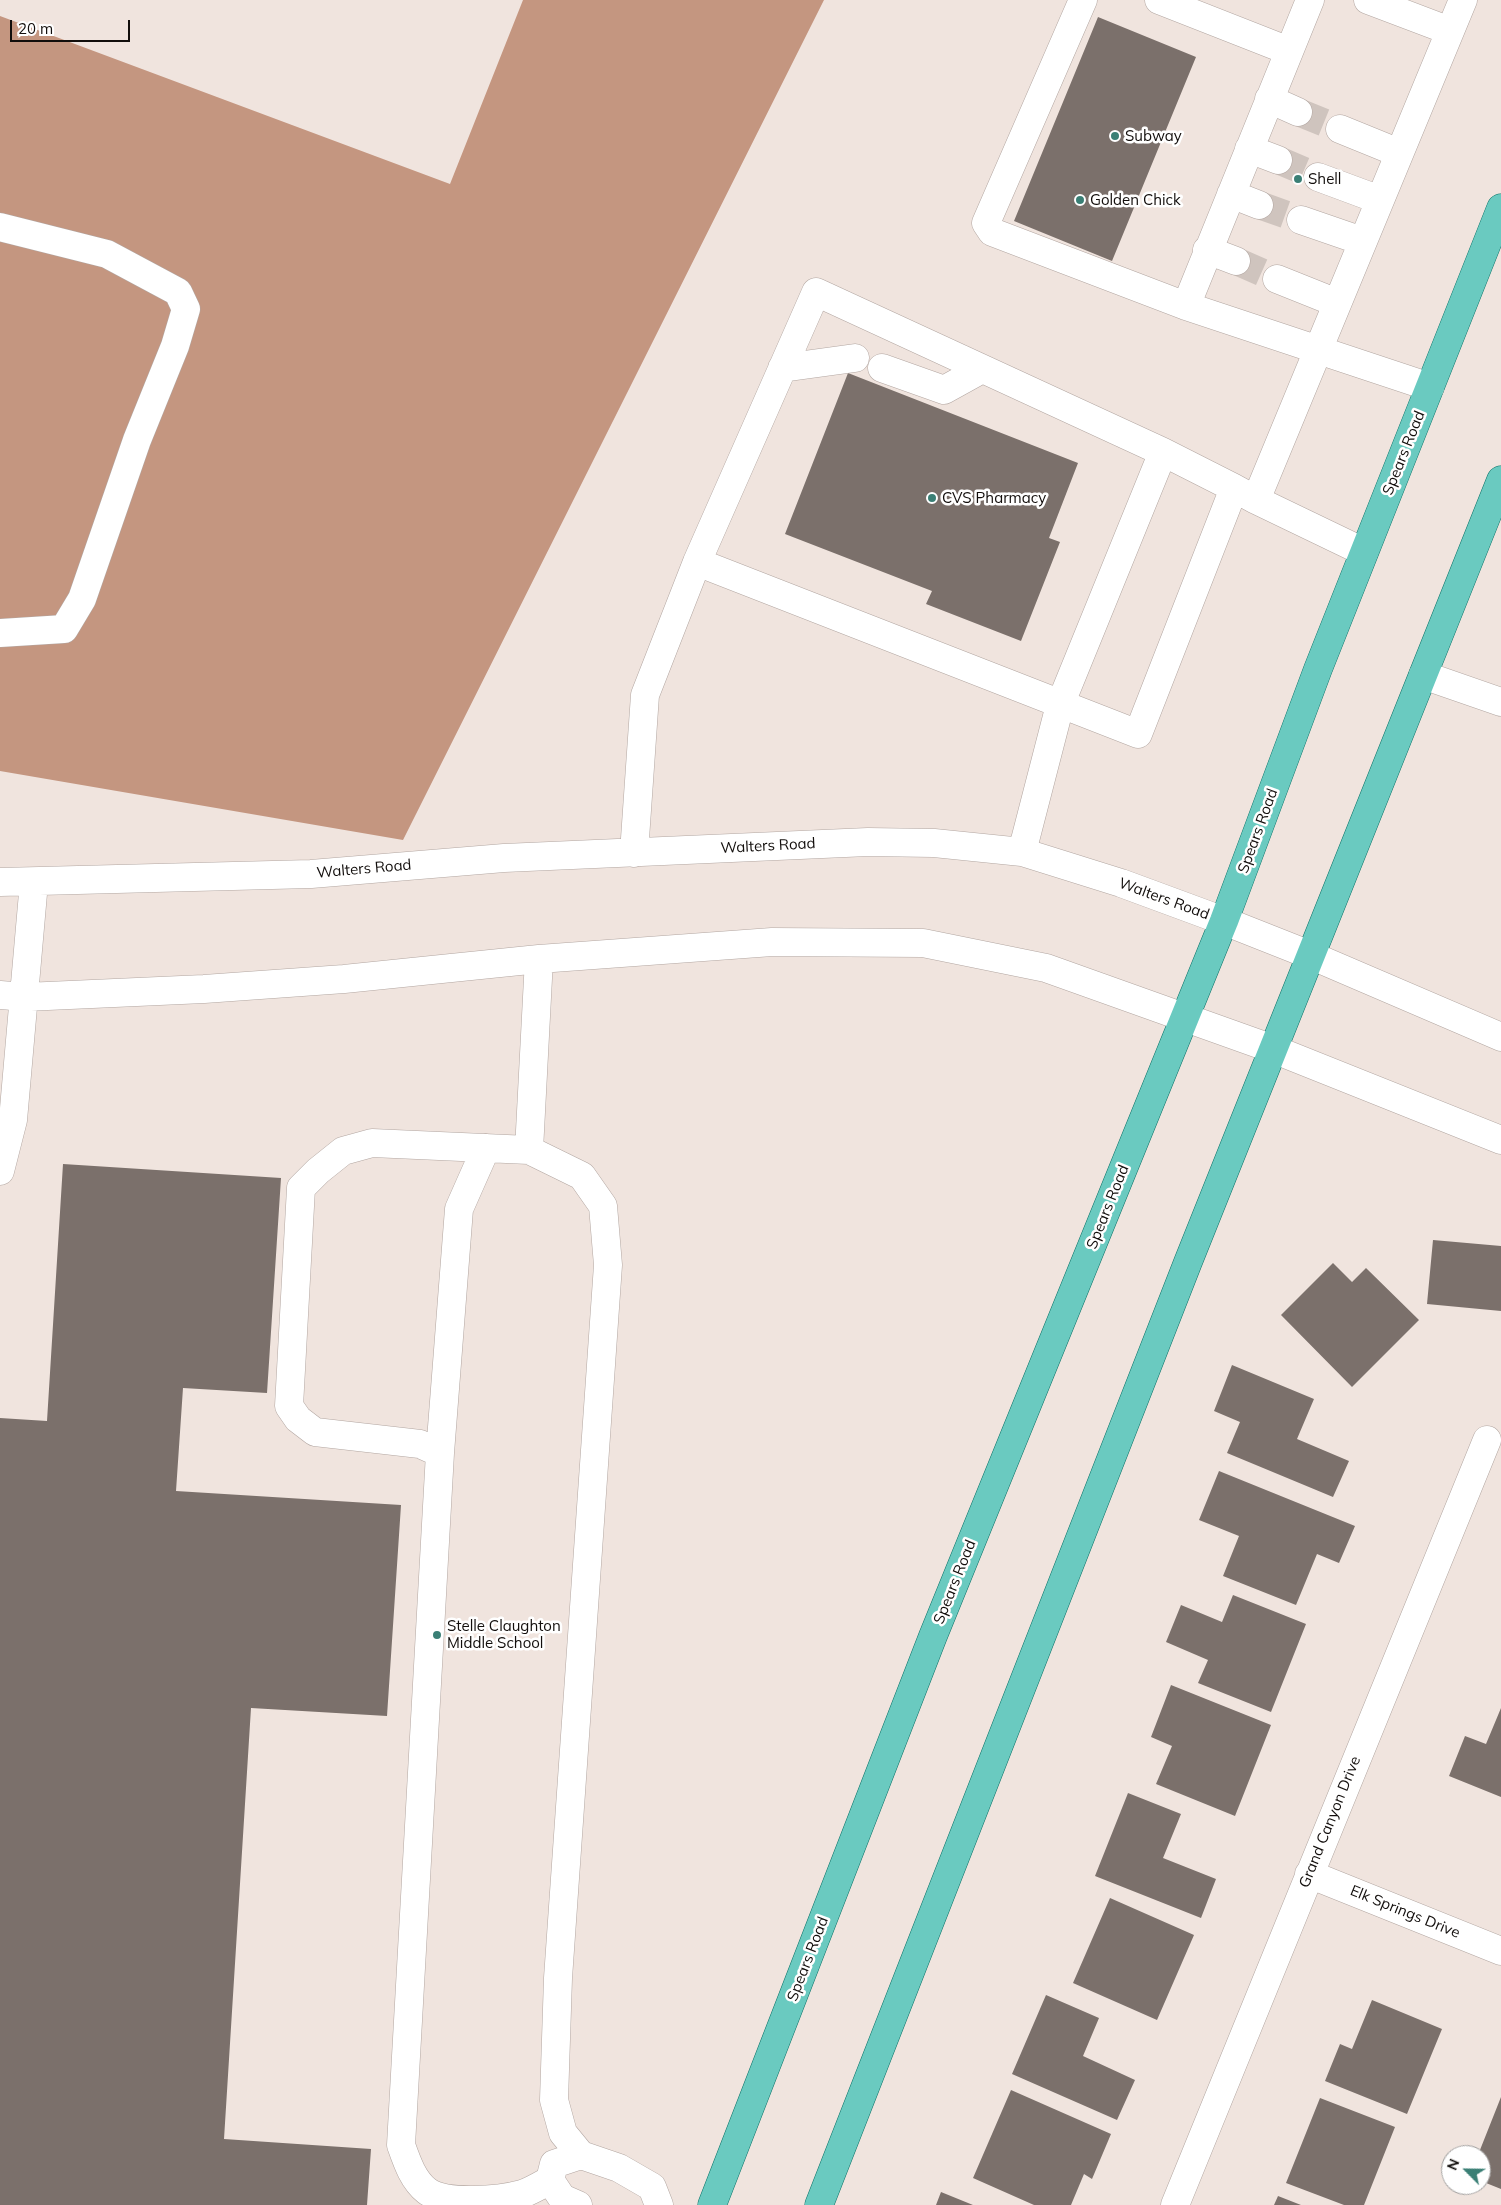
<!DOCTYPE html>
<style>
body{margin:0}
#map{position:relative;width:1501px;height:2205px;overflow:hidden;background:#f0e4de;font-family:Mulish,sans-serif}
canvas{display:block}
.north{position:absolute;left:1441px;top:2145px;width:50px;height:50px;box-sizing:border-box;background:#fff;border:1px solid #a09f9e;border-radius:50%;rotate:293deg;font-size:14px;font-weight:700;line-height:20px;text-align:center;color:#120e0c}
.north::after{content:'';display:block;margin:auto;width:18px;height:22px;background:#3a7f75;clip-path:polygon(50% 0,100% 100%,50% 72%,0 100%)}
.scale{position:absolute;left:10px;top:20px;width:120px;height:22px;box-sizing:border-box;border:2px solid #120e0c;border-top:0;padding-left:6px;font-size:15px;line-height:18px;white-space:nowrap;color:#120e0c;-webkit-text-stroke:4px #fff;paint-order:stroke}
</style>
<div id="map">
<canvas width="1501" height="2205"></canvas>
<div class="north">N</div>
<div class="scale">20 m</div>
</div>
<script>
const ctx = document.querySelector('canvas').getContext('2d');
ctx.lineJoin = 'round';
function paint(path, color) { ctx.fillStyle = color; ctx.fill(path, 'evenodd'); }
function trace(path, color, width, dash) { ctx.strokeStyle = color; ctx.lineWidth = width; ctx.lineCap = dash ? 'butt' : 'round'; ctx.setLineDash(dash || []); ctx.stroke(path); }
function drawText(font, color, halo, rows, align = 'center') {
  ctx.font = font + ' Mulish,sans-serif'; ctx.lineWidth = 5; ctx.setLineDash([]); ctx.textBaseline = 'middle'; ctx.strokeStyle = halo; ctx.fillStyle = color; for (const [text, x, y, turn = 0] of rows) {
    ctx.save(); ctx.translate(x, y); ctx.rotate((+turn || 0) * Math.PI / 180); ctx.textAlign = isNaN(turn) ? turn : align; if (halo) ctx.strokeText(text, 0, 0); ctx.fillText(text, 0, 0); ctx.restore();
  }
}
paint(new Path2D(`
 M523 0H824L403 840 0 771V16L450 184Z`), '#c49680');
paint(new Path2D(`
 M1098 17 1196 57 1112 261 1014 221Z
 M848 373 1078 463 1049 538 1060 542 1021 641 926 604 932 591 785 534Z
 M63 1164 281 1178 267 1393 183 1388 176 1491 401 1505 387 1716 251 1708 224 2139 371 2149 367 2205H0V1418L47 1421Z
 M1433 1240 1501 1246V1311L1427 1304Z
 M1333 1263 1352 1282 1366 1268 1419 1320 1352 1387 1281 1315Z
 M1232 1365 1314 1399 1297 1439 1349 1461 1333 1497 1227 1453 1240 1422 1214 1411Z
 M1219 1471 1355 1526 1339 1563 1317 1554 1296 1605 1223 1576 1239 1536 1199 1520Z
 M1233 1595 1306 1624 1271 1712 1198 1683 1208 1660 1166 1642 1181 1605 1222 1622Z
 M1171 1685 1271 1725 1235 1816 1156 1784 1172 1746 1151 1737Z
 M1501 1708V1797L1449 1776 1465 1736 1486 1744Z
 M1128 1793 1181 1814 1163 1858 1216 1879 1201 1918 1095 1876Z
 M1110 1898 1194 1935 1157 2020 1073 1983Z
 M1046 1995 1099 2018 1083 2056 1135 2080 1117 2120 1012 2074Z
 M1372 2000 1442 2029 1407 2114 1325 2081 1340 2044 1352 2049Z
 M1011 2090 1111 2134 1092 2179 1084 2174 1071 2205H1034L973 2178Z
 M1501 2097V2189L1481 2181V2155H1478Z
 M1320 2098 1395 2127 1364 2205H1344L1286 2183Z
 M941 2192 973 2205H936Z
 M1278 2196 1301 2205H1274Z`), '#7b706b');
trace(new Path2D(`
 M1298 112 1340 129
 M1278 160 1318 177
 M1259 205 1301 220
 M1236 261 1277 279`), '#cfc4be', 28, [28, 14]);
const minor = new Path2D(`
 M1083 0 986 223 992 232 1186 306
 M1159 0 1289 51
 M1310 0 1186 306 1430 387
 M1368 0 1450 31
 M1269 99 1298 112
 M1340 129 1399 153
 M1249 149 1278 160
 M1318 177 1380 200
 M1231 194 1259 205
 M1301 220 1362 241
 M0 227 107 254 178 292 186 309 175 346 137 440 82 599 64 629 0 633
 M1207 250 1236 261
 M1277 279 1337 303
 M782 368 855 358
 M882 368 944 390 982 369
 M1364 552 1256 500 1463 0
 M697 562 1138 734 1234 488 1256 500
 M1423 675 1501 702
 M1022 852 1060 705 1163 452 1234 488
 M634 853 645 695 697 562 816 292 1163 452
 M0 882 311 874 504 858 868 842 934 843 1022 852 1121 883 1224 921 1310 955 1501 1037
 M539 959 529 1150 372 1143 343 1151 318 1171 301 1188 289 1406 298 1419 315 1432 420 1444 440 1453 401 2145C407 2162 413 2180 427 2191 446 2205 500 2200 522 2194 531 2191 541 2185 550 2180
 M0 995 25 997 204 989 344 979 539 959 772 942 923 943 1046 968 1273 1049 1501 1140
 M529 1150 582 1176 603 1206 608 1265 558 1978 554 2100 563 2133 581 2155
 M0 1171 13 1120 34 882
 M440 1453 459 1209 486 1148
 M1309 1874 1501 1951
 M578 2205 562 2198 550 2180 554 2164 581 2155 619 2168 652 2187 659 2205
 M1175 2205 1487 1440`);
const major = new Path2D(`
 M712 2205 933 1636 1224 921 1318 669 1501 208
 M819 2205 1188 1262 1501 480`);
trace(minor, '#b2a6a1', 29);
trace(major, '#0a7166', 29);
trace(minor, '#fff', 28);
trace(major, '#6acac0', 28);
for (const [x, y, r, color] of [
 [1115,136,5,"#3a7f75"],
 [1298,179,5,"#3a7f75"],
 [1080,200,5,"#3a7f75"],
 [932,498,5,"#3a7f75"],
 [437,1635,5,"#3a7f75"]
]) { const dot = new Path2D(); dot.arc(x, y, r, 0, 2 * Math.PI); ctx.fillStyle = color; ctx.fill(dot); trace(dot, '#fff', 2); }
drawText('15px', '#120e0c', '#fff', [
 ["Subway",1125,136],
 ["Shell",1308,179],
 ["Golden Chick",1090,200],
 ["CVS Pharmacy",942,498],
 ["Stelle Claughton",447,1626],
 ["Middle School",447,1643]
], 'left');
drawText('15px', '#120e0c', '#fff', [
 ["Spears Road",1404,453,-68],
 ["Spears Road",1258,831,-70],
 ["Walters Road",768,846,-3],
 ["Walters Road",364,869,-5],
 ["Walters Road",1164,899,20],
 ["Spears Road",1108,1207,-68],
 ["Spears Road",955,1582,-68],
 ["Grand Canyon Drive",1330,1822,-68],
 ["Elk Springs Drive",1405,1912,22],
 ["Spears Road",808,1959,-69]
]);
</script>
